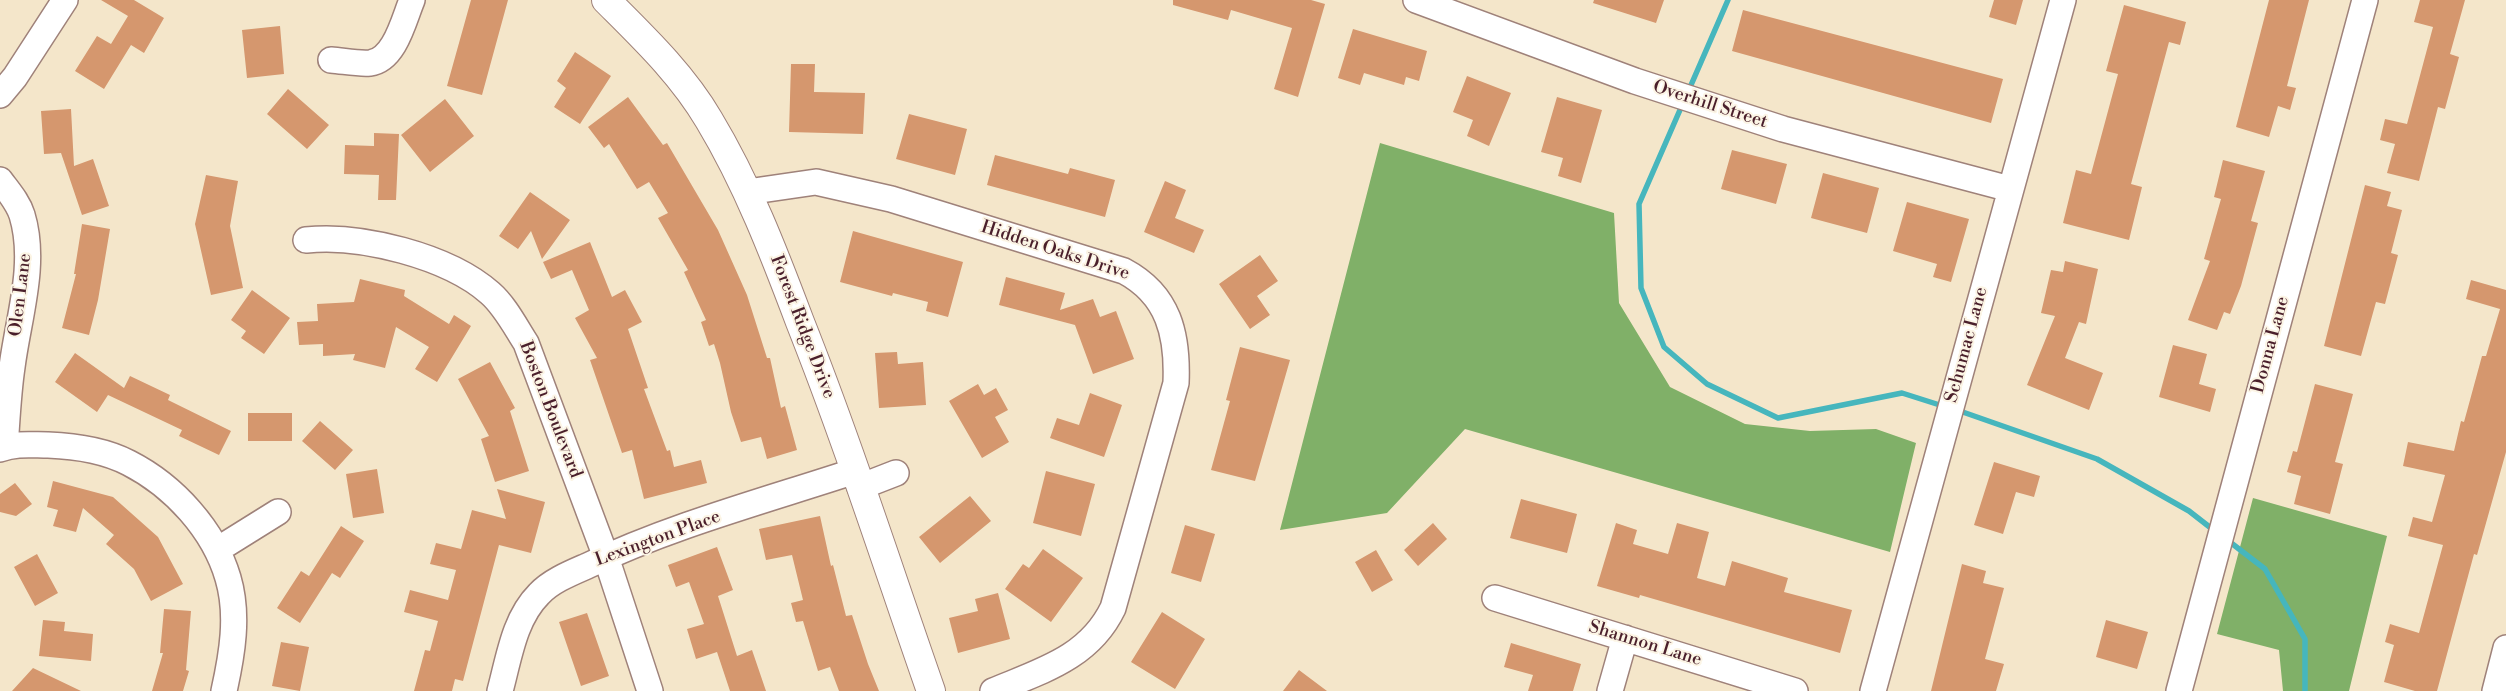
<!DOCTYPE html>
<style>
body{margin:0}
canvas{display:block;background:#f4e6ca}
</style>
<canvas width="2506" height="691"></canvas>
<script>
const ctx = document.querySelector('canvas').getContext('2d');
ctx.lineJoin = 'round';
function paint(path, color) { ctx.fillStyle = color; ctx.fill(path, 'evenodd'); }
function trace(path, color, width, dash) { ctx.strokeStyle = color; ctx.lineWidth = width; ctx.lineCap = dash ? 'butt' : 'round'; ctx.setLineDash(dash || []); ctx.stroke(path); }
function drawText(font, color, halo, rows, align = 'center') {
  ctx.font = font + ' "Libre Bodoni",serif'; ctx.lineWidth = 4; ctx.setLineDash([]); ctx.textBaseline = 'middle'; ctx.strokeStyle = halo; ctx.fillStyle = color; for (const [text, x, y, turn = 0] of rows) {
    ctx.save(); ctx.translate(x, y); ctx.rotate((+turn || 0) * Math.PI / 180); ctx.textAlign = isNaN(turn) ? turn : align; if (halo) ctx.strokeText(text, 0, 0); ctx.fillText(text, 0, 0); ctx.restore();
  }
}
paint(new Path2D(`
 M1380 143 1614 213 1619 303 1670 387 1745 424 1810 431 1876 429 1916 443 1890 552 1465 429 1387 513 1280 530Z
 M2253 498 2387 536 2349 691H2283L2279 650 2217 634Z`), '#80b068');
trace(new Path2D(`
 M1688 92 1728 0
 M1683 103 1639 204 1641 288 1664 347 1707 384 1778 418 1902 393 1946 407
 M1957 410 2097 459 2189 511 2216 532
 M2226 539 2265 569 2305 639V691`), '#46b6bd', 5.5);
paint(new Path2D(`
 M101 0H134L164 18 144 53 131 45 104 89 75 71 97 36 111 44 128 16Z
 M471 0H508L482 95 447 86Z
 M1173 0H1311L1325 4 1298 97 1274 89 1292 28 1231 10 1228 20 1173 5Z
 M1594 0H1664L1656 23 1593 3Z
 M1994 0H2023L2016 25 1989 17Z
 M2269 0H2309L2287 86 2296 88 2290 110 2278 106 2269 137 2236 127Z
 M2420 0H2465L2450 54 2459 57 2445 109 2438 107 2419 181 2387 173 2395 144 2380 140 2385 119 2407 124 2433 27 2414 22Z
 M2124 5 2186 22 2180 45 2169 42 2152 105 2131 184 2142 187 2129 240 2063 223 2076 170 2091 174 2118 74 2106 71Z
 M1743 10 2003 79 1991 123 1732 51Z
 M280 26 284 74 247 78 242 30Z
 M1353 29 1427 51 1419 81 1406 77 1404 85 1364 73 1360 85 1338 78Z
 M575 52 611 76 580 124 554 107 566 88 557 81Z
 M791 64H815L814 92 865 93 863 134 789 132Z
 M1467 76 1511 93 1489 146 1467 136 1473 120 1453 112Z
 M288 89 329 125 307 149 267 114Z
 M628 97 663 145 667 143 718 230 747 295 767 358H770L781 408 785 406 797 450 767 459 761 437 741 442 731 412 720 363 714 344 709 346 701 322 706 320 684 272 688 270 658 218 668 213 649 182 637 189 609 144 604 148 588 127Z
 M1557 97 1602 110 1581 183 1558 176 1563 158 1541 152Z
 M445 99 474 136 430 172 401 135Z
 M71 109 74 166 93 159 109 206 82 215 61 153 44 154 41 111Z
 M909 114 967 129 955 175 896 159Z
 M374 133 399 134 396 200H378L379 175 344 174 345 145 374 146Z
 M1732 150 1787 164 1776 204 1721 189Z
 M995 155 1068 174 1070 168 1115 180 1105 217 987 185Z
 M2223 160 2265 171 2251 221 2258 223 2241 286 2230 314 2224 312 2217 330 2188 320 2210 261 2204 259 2221 199 2214 197Z
 M1823 173 1879 188 1867 233 1811 218Z
 M206 175 238 181 230 226 243 288 211 295 195 224Z
 M1165 181 1186 190 1175 218 1204 230 1194 253 1144 232Z
 M2365 185 2391 192 2387 206 2402 210 2391 253 2398 255 2385 304 2376 302 2361 356 2324 346Z
 M530 192 570 220 542 259 531 231 518 249 499 236Z
 M1907 202 1969 219 1951 282 1933 277 1937 264 1893 251Z
 M82 224 110 229 98 300 89 335 62 328 76 274H74Z
 M853 231 963 262 948 317 926 311 928 302 893 293 892 296 840 282Z
 M590 242 612 297 625 290 642 322 628 329 648 388 644 389 667 451 670 450 674 467 701 460 707 483 644 499 632 450 622 453 590 360 597 358 575 318 589 310 572 270 551 279 543 262Z
 M1260 255 1278 281 1257 296 1270 315 1250 329 1219 284Z
 M2065 261 2098 269 2086 324 2079 322 2065 358 2103 373 2089 410 2027 385 2055 316 2041 313 2051 270 2063 272Z
 M1006 277 1065 293 1060 310 1093 299 1100 317 1116 311 1134 359 1093 374 1075 325 999 305Z
 M360 279 405 290 404 296 449 324 454 315 471 326 437 382 415 369 429 347 396 327 385 368 353 360 355 354 323 356V344L299 345 297 322 318 321 317 304 354 302Z
 M2471 280 2506 290V452L2477 555 2474 554 2437 691H2415L2384 682 2394 645 2385 642 2390 624 2419 633 2443 545 2408 536 2413 517 2432 522 2445 475 2403 466 2408 442 2454 451 2461 421 2464 422 2482 356H2486L2500 309 2466 299Z
 M252 290 290 318 264 354 241 338 246 331 231 320Z
 M2173 345 2207 354 2199 384 2216 389 2210 412 2159 397Z
 M1240 347 1290 360 1255 481 1211 470 1230 401 1226 400Z
 M897 352 898 364 923 362 926 405 879 408 875 353Z
 M75 353 124 388 130 376 170 395 168 400 231 431 219 455 179 436 182 430 108 395 97 412 55 382Z
 M490 362 515 408 510 411 529 471 495 482 481 439 489 436 458 379Z
 M978 384 984 395 996 388 1008 410 995 417 1009 442 982 458 949 401Z
 M2315 384 2353 394 2335 462 2343 464 2330 514 2294 504 2301 476 2287 472 2293 451 2297 452Z
 M1090 393 1122 405 1104 457 1050 438 1057 418 1079 425Z
 M248 413H292V441H248Z
 M320 421 353 450 335 470 302 441Z
 M1994 462 2040 476 2034 497 2016 492 2003 534 1974 525Z
 M377 469 384 513 353 518 346 474Z
 M1046 471 1095 484 1081 536 1033 523Z
 M53 481 113 497 158 537 183 584 151 601 134 569 106 544 114 535 83 508 76 532 53 526 58 510 47 507Z
 M15 483 32 504 16 516 0 512V494Z
 M497 489 545 502 531 553 499 545 463 681 455 679 452 691H414L425 650 430 651 438 621 404 612 410 590 448 600 456 570 430 564 436 543 461 549 472 510 506 519Z
 M970 496 991 521 940 563 919 537Z
 M1521 499 1577 514 1567 553 1510 538Z
 M820 516 831 566 833 565 846 616 852 615 868 664 879 691H839L830 667 818 671 803 621 796 622 791 603 803 600 792 555 766 560 759 529Z
 M1433 523 1447 539 1418 566 1404 550Z
 M1616 523 1637 530 1633 544 1668 554 1677 523 1709 532 1697 578 1725 586 1732 561 1788 578 1784 592 1852 610 1840 653 1640 595 1639 598 1597 586Z
 M1185 525 1215 534 1201 582 1171 573Z
 M341 526 364 541 340 578 332 573 300 623 277 608 301 571 309 576Z
 M717 547 733 590 718 596 737 656 752 650 766 691H730L717 652 696 659 687 629 704 624 689 582 676 587 668 565Z
 M1043 549 1083 578 1051 622 1005 589 1023 564 1029 568Z
 M1376 550 1393 580 1372 592 1355 562Z
 M37 554 58 593 35 606 14 567Z
 M1962 564 1986 571 1983 583 2004 588 1985 659 2004 664 1996 691H1931Z
 M998 593 1010 639 958 653 949 618 978 611 975 599Z
 M164 609 191 611 186 670 189 671 183 691H152L163 653H160Z
 M1162 612 1205 639 1175 689 1131 662Z
 M587 613 609 676 581 686 559 622Z
 M43 620 65 622 64 631 93 634 91 661 39 656Z
 M2106 620 2148 632 2137 669 2096 657Z
 M281 642 309 647 300 691 272 686Z
 M1511 643 1581 664 1573 691H1528L1533 675 1504 667Z
 M33 668 81 691H12Z
 M1299 670 1327 691H1283Z`), '#d5976e');
const minor = new Path2D(`
 M1416 0 1635 81 1783 129 2010 189
 M331 60C344 61 358 64 370 63 395 60 404 19 412 0
 M0 95 15 77 65 0
 M0 180C8 191 18 202 22 215 37 264 18 319 12 367 8 394 7 421 5 447
 M747 192 816 182 891 199 1124 271C1169 295 1178 335 1176 383L1113 608C1089 658 1041 671 993 691
 M306 240C360 234 448 256 490 293 505 306 515 326 526 343L606 557 650 691
 M0 449C16 443 31 445 48 445 75 446 106 451 129 463 174 486 214 530 228 578 239 615 232 655 224 691
 M860 487 896 473
 M217 550 278 512
 M1495 598 1795 691
 M500 691C509 658 514 619 539 594 551 581 571 573 587 566 670 526 767 500 855 471
 M1610 691 1625 638
 M1873 691 2063 0
 M2179 691 2365 0
 M2495 691 2506 648`);
const major = new Path2D(`
 M606 0C643 37 682 74 709 120 747 183 774 253 800 322 848 443 888 568 931 691`);
trace(minor, '#9f827a', 28);
trace(major, '#9f827a', 30);
trace(minor, '#fff', 25);
trace(major, '#fff', 28);
drawText('18px', '#4a1f2b', '#fcf5e5', [
 ["Overhill Street",1710,105,18],
 ["Hidden Oaks Drive",1055,251,18],
 ["Olen Lane",21,295,-83],
 ["Forest Ridge Drive",802,327,69],
 ["Schumac Lane",1967,345,-75],
 ["Donna Lane",2271,345,-75],
 ["Boston Boulevard",550,410,69],
 ["Lexington Place",658,539,-20],
 ["Shannon Lane",1645,644,17]
]);
</script>
